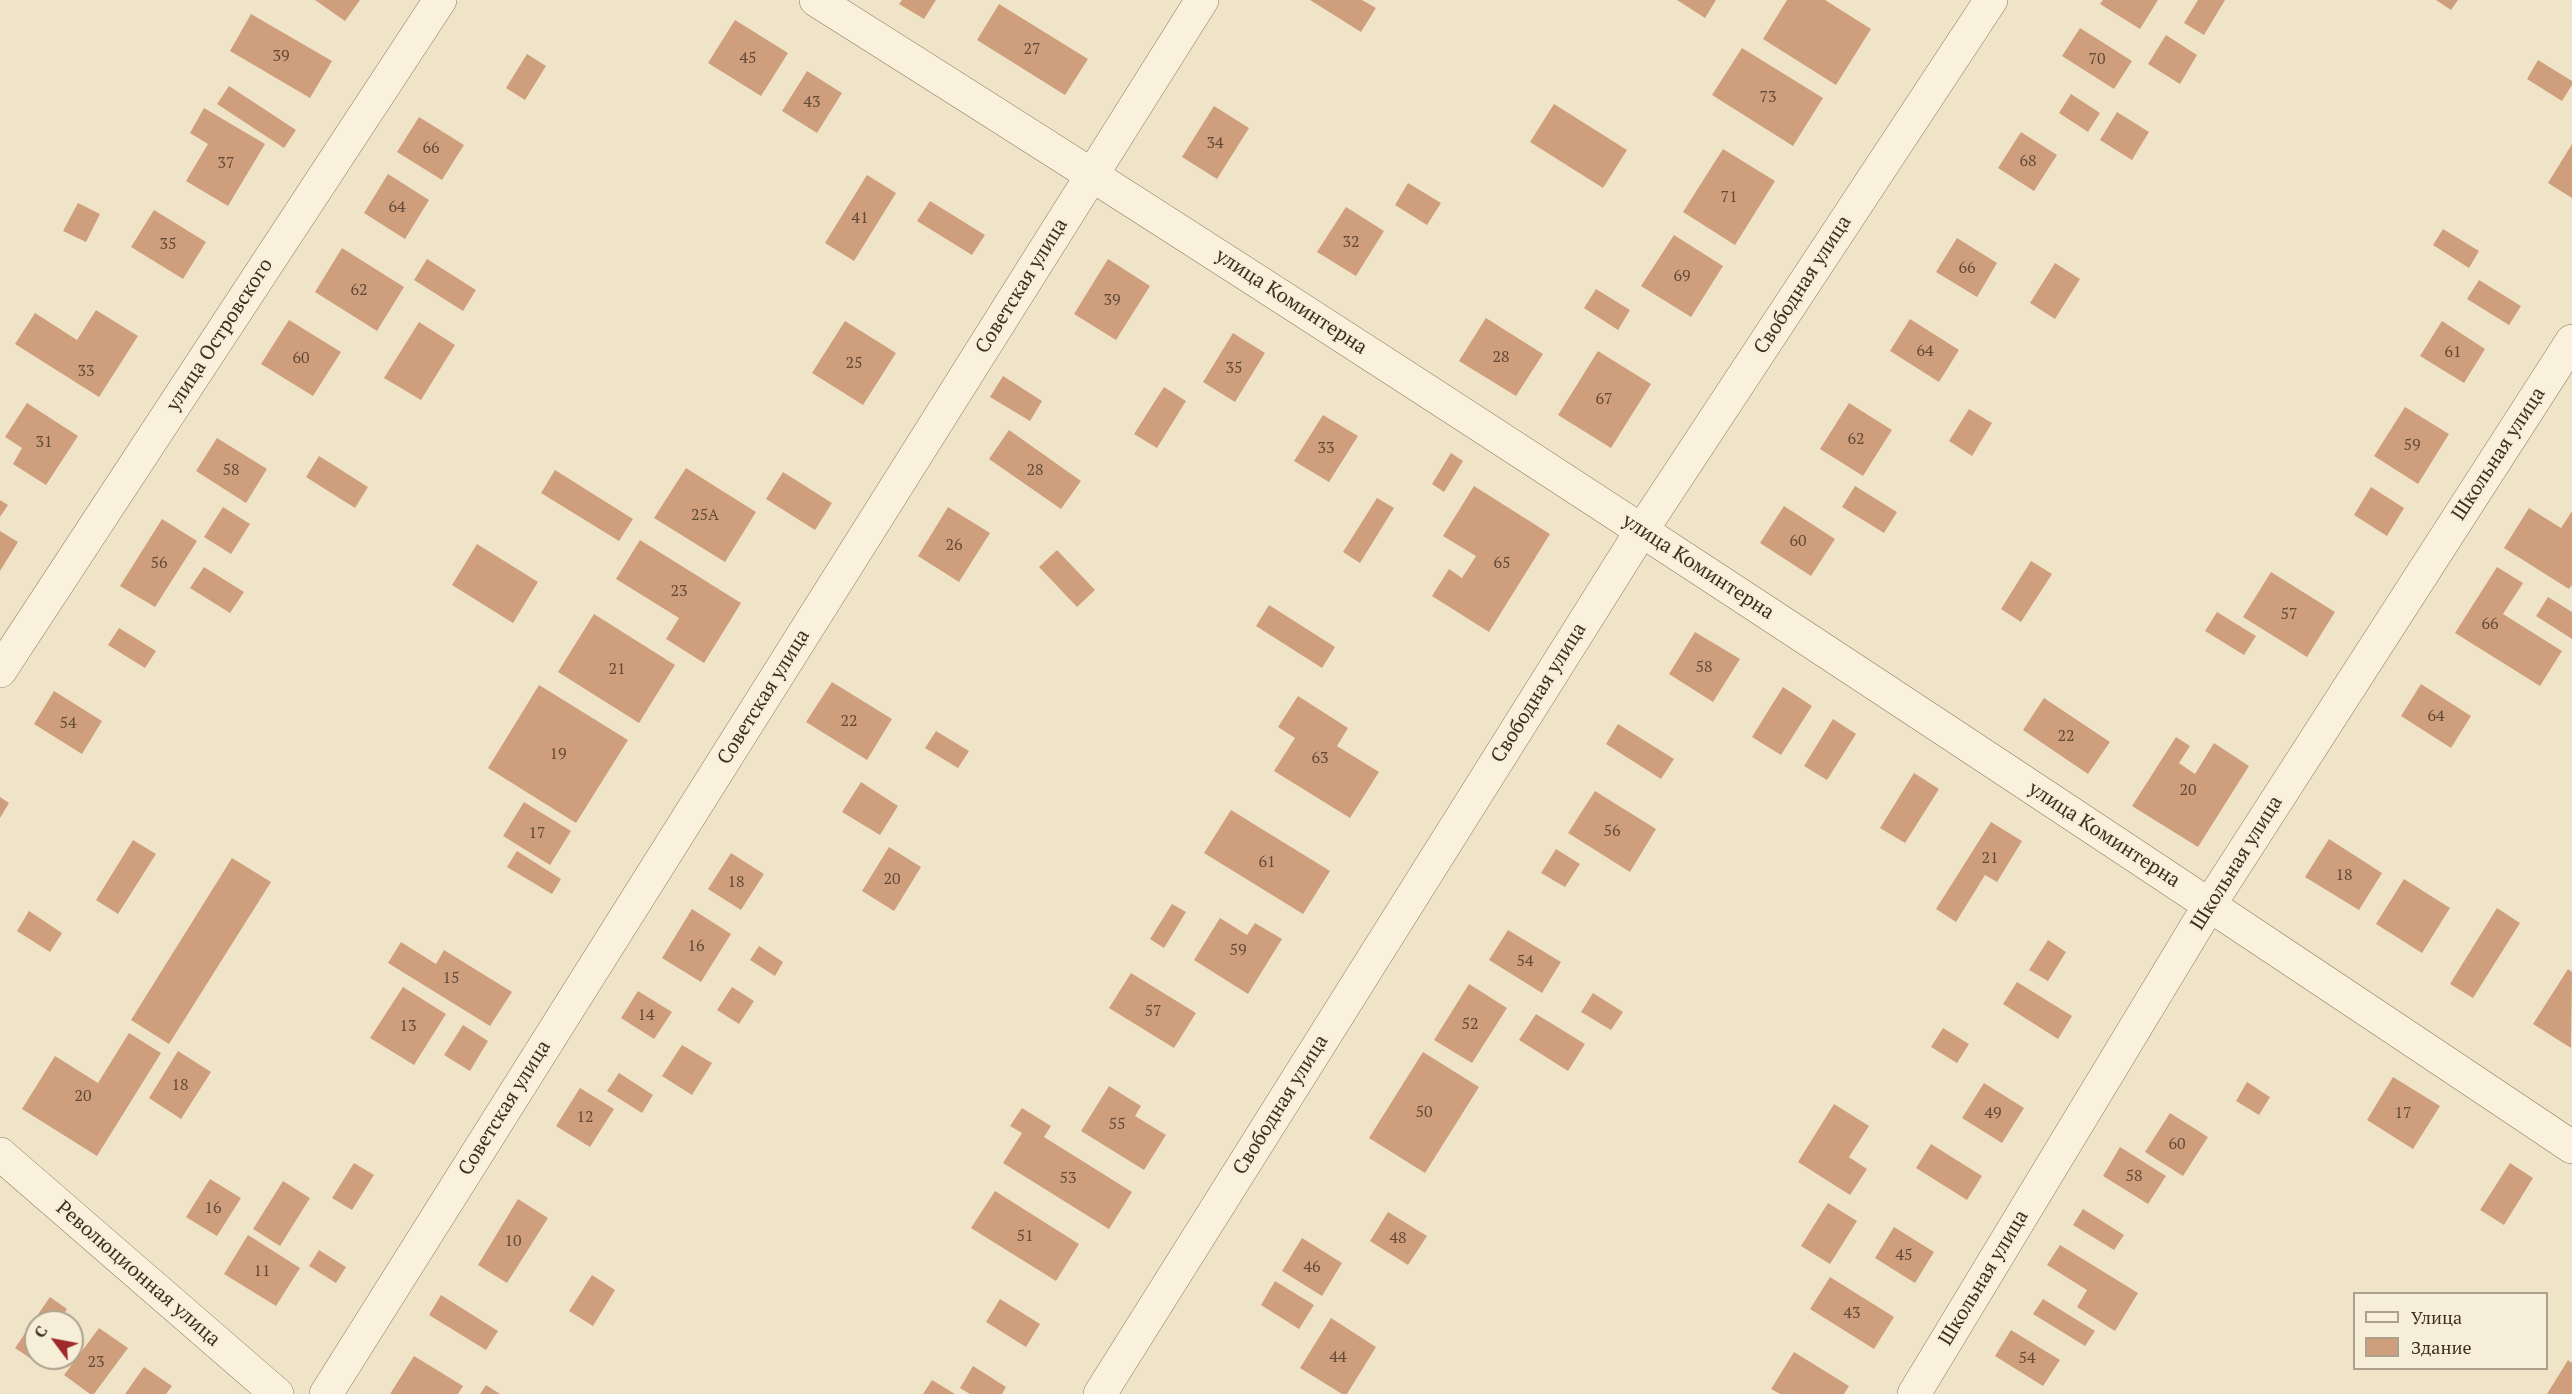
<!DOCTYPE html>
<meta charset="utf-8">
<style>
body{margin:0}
#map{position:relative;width:2572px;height:1394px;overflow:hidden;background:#f0e4c8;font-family:"PT Serif",serif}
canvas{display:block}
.legend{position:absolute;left:2353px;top:1292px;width:195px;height:78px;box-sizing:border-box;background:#f7eed8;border:2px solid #ada18e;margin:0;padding:8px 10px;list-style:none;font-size:18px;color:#3d2e20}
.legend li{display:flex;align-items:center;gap:12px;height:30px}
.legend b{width:30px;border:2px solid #ada18e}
.north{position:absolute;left:24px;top:1310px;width:60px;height:60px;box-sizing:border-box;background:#f7eed8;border:2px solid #ada18e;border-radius:50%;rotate:302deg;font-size:16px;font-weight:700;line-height:24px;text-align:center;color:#3d2e20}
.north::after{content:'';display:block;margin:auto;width:21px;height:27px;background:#9e2a2b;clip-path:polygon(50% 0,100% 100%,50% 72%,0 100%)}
</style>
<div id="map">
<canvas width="2572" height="1394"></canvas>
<ul class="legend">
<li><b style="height:8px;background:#faf1dc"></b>Улица</li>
<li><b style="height:16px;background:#cf9f7d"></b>Здание</li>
</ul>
<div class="north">С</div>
</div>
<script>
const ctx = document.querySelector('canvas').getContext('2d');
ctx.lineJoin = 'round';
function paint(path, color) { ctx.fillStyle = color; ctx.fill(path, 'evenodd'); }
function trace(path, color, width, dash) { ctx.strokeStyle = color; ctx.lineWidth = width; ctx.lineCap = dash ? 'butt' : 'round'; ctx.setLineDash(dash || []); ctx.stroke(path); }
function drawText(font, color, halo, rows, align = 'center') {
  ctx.font = font + ' "PT Serif",serif'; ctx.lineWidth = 4.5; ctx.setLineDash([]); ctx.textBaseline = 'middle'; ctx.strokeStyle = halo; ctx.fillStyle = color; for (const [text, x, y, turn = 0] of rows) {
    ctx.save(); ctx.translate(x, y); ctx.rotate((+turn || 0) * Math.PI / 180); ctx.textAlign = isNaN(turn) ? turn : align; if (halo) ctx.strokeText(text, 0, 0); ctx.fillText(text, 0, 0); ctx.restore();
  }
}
paint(new Path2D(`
 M315 0H360L345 21Z
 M902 0H936L924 19 899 4Z
 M1310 0H1362L1376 8 1361 32Z
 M1677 0H1716L1705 18Z
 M1787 0H1825L1871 29 1836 85 1763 39Z
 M2103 0H2158L2140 29 2100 4Z
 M2198 0H2225L2204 35 2184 23Z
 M2436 0H2458L2451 10Z
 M999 4 1088 59 1065 95 977 40Z
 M251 14 332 61 310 98 230 51Z
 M735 20 788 53 761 96 708 63Z
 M2080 28 2132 61 2114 89 2062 56Z
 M2166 35 2197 55 2180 84 2148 64Z
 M1742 48 1823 98 1793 146 1712 95Z
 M527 54 546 66 525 100 506 88Z
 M2538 60 2572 81V85L2562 101 2527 79Z
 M807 71 842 93 817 133 782 111Z
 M229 86 296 130 284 148 217 104Z
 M2071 94 2100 113 2088 132 2059 113Z
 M1554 104 1627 150 1603 188 1530 142Z
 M1214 106 1249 128 1217 179 1182 157Z
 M204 108 265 144 228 206 186 181 208 144 190 133Z
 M2117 112 2149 132 2132 160 2100 140Z
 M419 117 464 145 442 180 397 152Z
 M2021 132 2057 155 2034 191 1998 168Z
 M2572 144V198L2548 183Z
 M1723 149 1775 181 1735 245 1683 212Z
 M388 174 429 200 405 239 364 213Z
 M867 175 896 193 854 261 825 243Z
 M1408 183 1441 203 1427 225 1395 205Z
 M930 201 985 235 972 255 917 221Z
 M78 203 100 214 86 242 63 231Z
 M1346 207 1384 231 1356 276 1317 252Z
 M154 210 206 242 183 279 131 247Z
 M2443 229 2479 251 2469 268 2433 245Z
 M1674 235 1723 266 1691 317 1641 286Z
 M1957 238 1997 263 1977 297 1936 272Z
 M342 248 404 287 377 331 315 292Z
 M427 259 476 290 463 311 414 280Z
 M1108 259 1150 286 1116 340 1074 314Z
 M2055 263 2080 279 2055 319 2030 303Z
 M2479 280 2521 306 2509 325 2467 299Z
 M1596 289 1630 310 1618 330 1584 308Z
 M96 310 138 336 99 397 15 344 35 313 77 340Z
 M1486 318 1543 354 1516 396 1459 361Z
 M1910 319 1959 350 1939 382 1890 351Z
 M289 320 341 352 313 396 261 364Z
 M845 321 896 353 863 405 812 373Z
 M2442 321 2485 349 2464 383 2420 356Z
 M419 322 455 345 421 400 384 378Z
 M1233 333 1265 353 1235 402 1203 382Z
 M1598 351 1651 384 1611 448 1558 415Z
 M1003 376 1042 401 1030 421 990 397Z
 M1164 387 1186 401 1157 448 1134 434Z
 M27 403 78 436 46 485 13 464 22 448 5 437Z
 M1849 403 1892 430 1863 476 1820 449Z
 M2405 407 2449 434 2418 484 2374 456Z
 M1969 409 1992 423 1972 456 1949 441Z
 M1323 415 1358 436 1329 482 1294 461Z
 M1009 430 1081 481 1061 509 989 459Z
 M217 438 267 469 246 503 196 471Z
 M1451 453 1463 461 1444 492 1432 484Z
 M319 456 368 487 355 508 306 477Z
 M686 468 756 512 725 562 654 518Z
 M555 470 633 519 619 541 541 493Z
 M783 472 832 503 815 530 766 499Z
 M1474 486 1550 534 1489 632 1432 596 1449 569 1462 578 1476 556 1443 536Z
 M1855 486 1897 512 1884 533 1842 507Z
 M2371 487 2404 508 2387 536 2354 515Z
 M1377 498 1394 508 1360 563 1343 552Z
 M0 500 8 505 0 517Z
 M1784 506 1835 539 1811 576 1760 543Z
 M223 507 250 524 231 554 204 537Z
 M948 507 990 533 959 582 918 556Z
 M2529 508 2561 528 2572 511V585L2569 589 2504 548Z
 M162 519 197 541 155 607 120 586Z
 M0 531 18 542 0 571Z
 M640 540 741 603 704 663 666 639 679 618 616 579Z
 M477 544 538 582 513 623 452 585Z
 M1057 550 1095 590 1077 607 1039 567Z
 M2031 561 2052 574 2021 622 2001 609Z
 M204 567 244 592 230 613 190 588Z
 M2497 567 2523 583 2503 614 2562 651 2540 686 2455 633Z
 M2271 572 2335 612 2307 657 2243 617Z
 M2548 597 2572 612V639L2536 616Z
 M1269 605 1335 647 1322 668 1256 626Z
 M2217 612 2256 636 2244 655 2205 631Z
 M594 614 675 665 639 723 558 672Z
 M119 628 156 651 145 668 108 645Z
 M1695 632 1740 659 1713 702 1669 674Z
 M832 682 892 719 867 760 806 722Z
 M2421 684 2471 716 2451 748 2401 716Z
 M539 685 628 740 576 823 488 768Z
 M1783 687 1812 706 1781 755 1752 737Z
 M54 691 102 721 82 754 34 724Z
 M1298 696 1348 728 1337 746 1379 772 1350 818 1274 771 1295 738 1278 727Z
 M2044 698 2110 742 2088 774 2023 730Z
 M1833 719 1856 734 1827 780 1804 766Z
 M1618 724 1674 759 1661 779 1606 744Z
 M936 731 969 751 958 768 925 748Z
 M2176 737 2190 746 2179 763 2195 774 2214 743 2249 766 2198 847 2132 806Z
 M1914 773 1939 789 1905 843 1880 828Z
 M861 782 898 806 880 835 842 812Z
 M1595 791 1656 829 1630 872 1568 833Z
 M0 797 9 803 0 818Z
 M524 802 571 831 550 865 503 836Z
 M1231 810 1330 871 1303 914 1204 853Z
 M1991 822 2022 841 1997 882 1985 875 1956 922 1936 909Z
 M2329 839 2382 873 2359 910 2305 877Z
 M133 840 156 854 118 914 96 900Z
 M889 847 921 867 894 911 862 891Z
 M1556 849 1580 864 1565 887 1541 873Z
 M517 851 561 879 552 894 507 867Z
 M731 853 764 874 741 910 708 889Z
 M232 858 271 882 169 1044 131 1020Z
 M2404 879 2450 908 2422 953 2376 924Z
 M1172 904 1186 912 1164 948 1150 939Z
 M2497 908 2520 923 2473 998 2450 984Z
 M692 909 731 934 701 982 662 958Z
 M29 911 62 933 50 952 17 931Z
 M1220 918 1247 935 1255 923 1282 939 1248 994 1194 960Z
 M1508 930 1561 962 1542 993 1489 960Z
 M2048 940 2066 952 2048 981 2029 970Z
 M401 942 436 964 444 950 512 992 490 1026 388 963Z
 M759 946 783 962 775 976 750 960Z
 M2568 969 2572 972 2571 1048 2533 1024Z
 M1131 973 1196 1013 1174 1048 1109 1008Z
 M2017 982 2072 1016 2058 1039 2003 1004Z
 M1469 984 1507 1008 1472 1063 1434 1040Z
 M403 987 446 1014 414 1065 370 1038Z
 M732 987 754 1001 739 1024 717 1010Z
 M638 991 672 1012 654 1039 621 1018Z
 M1593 993 1623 1012 1611 1030 1581 1012Z
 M1536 1014 1585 1044 1568 1071 1519 1040Z
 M463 1025 488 1041 470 1071 444 1055Z
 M1943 1028 1969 1044 1957 1063 1931 1047Z
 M129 1033 161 1053 97 1156 22 1109 55 1056 98 1083Z
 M682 1045 712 1063 692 1095 662 1076Z
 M178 1051 211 1072 181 1119 149 1098Z
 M1423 1052 1479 1087 1425 1173 1369 1138Z
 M619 1073 653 1095 642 1113 607 1091Z
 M2393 1077 2440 1106 2413 1149 2367 1120Z
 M2247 1082 2270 1097 2259 1115 2236 1101Z
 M1984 1083 2024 1108 2002 1143 1962 1118Z
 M1109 1086 1141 1106 1135 1116 1166 1135 1144 1170 1081 1131Z
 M580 1088 614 1109 590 1147 556 1126Z
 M1834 1104 1869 1126 1849 1157 1867 1169 1850 1195 1798 1162Z
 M1022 1108 1051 1126 1044 1137 1132 1192 1109 1229 1003 1163 1022 1133 1010 1126Z
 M2170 1113 2208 1137 2183 1176 2145 1152Z
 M1931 1144 1982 1176 1967 1200 1916 1168Z
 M2120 1147 2166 1176 2148 1204 2103 1176Z
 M354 1163 374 1175 352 1210 332 1198Z
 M2510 1163 2533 1178 2504 1225 2480 1210Z
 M210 1179 241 1198 217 1236 186 1217Z
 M283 1181 310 1198 280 1246 253 1229Z
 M995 1191 1079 1244 1056 1281 971 1228Z
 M518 1199 548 1218 507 1283 478 1265Z
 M1828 1203 1857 1221 1830 1264 1801 1246Z
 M2083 1209 2124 1235 2114 1250 2073 1225Z
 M1388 1212 1427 1236 1408 1265 1370 1241Z
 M1894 1227 1934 1252 1915 1283 1875 1258Z
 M248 1235 300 1268 276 1306 224 1274Z
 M1302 1238 1342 1263 1322 1296 1282 1271Z
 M2060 1245 2138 1293 2115 1331 2077 1307 2087 1290 2047 1265Z
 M319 1250 346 1267 336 1283 309 1266Z
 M592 1275 615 1290 593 1326 569 1311Z
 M1830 1277 1894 1317 1874 1349 1810 1309Z
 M1275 1281 1314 1305 1299 1329 1261 1305Z
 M441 1295 498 1331 486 1350 429 1315Z
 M50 1297 67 1309 59 1322H36V1356L33 1360 15 1348Z
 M1000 1299 1040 1324 1026 1347 986 1322Z
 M2043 1299 2095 1331 2085 1346 2033 1314Z
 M1331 1318 1376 1347 1347 1394H1342L1300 1368Z
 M99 1328 128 1348 94 1394H90L64 1375Z
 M2011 1330 2060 1360 2043 1386 1995 1356Z
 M1794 1352 1849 1386 1844 1394H1780L1771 1389Z
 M414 1356 463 1386 458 1394H390Z
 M2568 1360 2572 1363V1394H2547Z
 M973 1366 1006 1387 1002 1394H970L960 1388Z
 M144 1367 172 1386 166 1394H125Z
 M932 1380 955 1394H923Z
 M486 1385 500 1394H480Z`), '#cf9f7d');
const minor = new Path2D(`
 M816 0C1408 373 1991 758 2572 1147
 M0 671 440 0
 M0 1154 277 1394
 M326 1394 1202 0
 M1100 1394 1642 530 1991 0
 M1914 1394 2210 904 2572 341`);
trace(minor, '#8d765c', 34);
trace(minor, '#faf1dc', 33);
drawText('16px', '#624a37', null, [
 ["27",1032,49],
 ["39",281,56],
 ["45",748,58],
 ["70",2097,59],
 ["73",1768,97],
 ["43",812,102],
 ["34",1215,143],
 ["66",431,148],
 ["68",2028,161],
 ["37",226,163],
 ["71",1729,197],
 ["64",397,207],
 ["41",860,218],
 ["32",1351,242],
 ["35",168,244],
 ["66",1967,268],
 ["69",1682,276],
 ["62",359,290],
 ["39",1112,300],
 ["64",1925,351],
 ["61",2453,352],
 ["28",1501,357],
 ["60",301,358],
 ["25",854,363],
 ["35",1234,368],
 ["33",86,371],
 ["67",1604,399],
 ["62",1856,439],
 ["31",44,442],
 ["59",2412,445],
 ["33",1326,448],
 ["58",231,470],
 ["28",1035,470],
 ["25А",705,515],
 ["60",1798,541],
 ["26",954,545],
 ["56",159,563],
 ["65",1502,563],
 ["23",679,591],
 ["57",2289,614],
 ["66",2490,624],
 ["58",1704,667],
 ["21",617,669],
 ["64",2436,716],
 ["22",849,721],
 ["54",68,723],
 ["22",2066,736],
 ["19",558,754],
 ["63",1320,758],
 ["20",2188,790],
 ["56",1612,831],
 ["17",537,833],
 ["21",1990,858],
 ["61",1267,862],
 ["18",2344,875],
 ["20",892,879],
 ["18",736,882],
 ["16",696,946],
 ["59",1238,950],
 ["54",1525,961],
 ["15",451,978],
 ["57",1153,1011],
 ["14",646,1015],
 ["52",1470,1024],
 ["13",408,1026],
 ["18",180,1085],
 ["20",83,1096],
 ["50",1424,1112],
 ["49",1993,1113],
 ["17",2403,1113],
 ["12",585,1117],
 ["55",1117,1124],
 ["60",2177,1144],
 ["58",2134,1176],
 ["53",1068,1178],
 ["16",213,1208],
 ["51",1025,1236],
 ["48",1398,1238],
 ["10",513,1241],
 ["45",1904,1255],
 ["46",1312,1267],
 ["11",262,1271],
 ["43",1852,1313],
 ["44",1338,1357],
 ["54",2027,1358],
 ["23",96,1362]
]);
drawText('20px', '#3d2e20', '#f7eed8', [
 ["Свободная улица",1803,285,-57],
 ["Советская улица",1022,286,-58],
 ["улица Коминтерна",1291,302,33],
 ["улица Островского",220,335,-57],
 ["Школьная улица",2499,454,-57],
 ["улица Коминтерна",1698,567,33],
 ["Свободная улица",1539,693,-58],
 ["Советская улица",764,697,-58],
 ["улица Коминтерна",2104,835,33],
 ["Школьная улица",2237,863,-58],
 ["Свободная улица",1281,1105,-58],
 ["Советская улица",505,1108,-58],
 ["Революционная улица",138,1274,41],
 ["Школьная улица",1984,1278,-59]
]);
</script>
